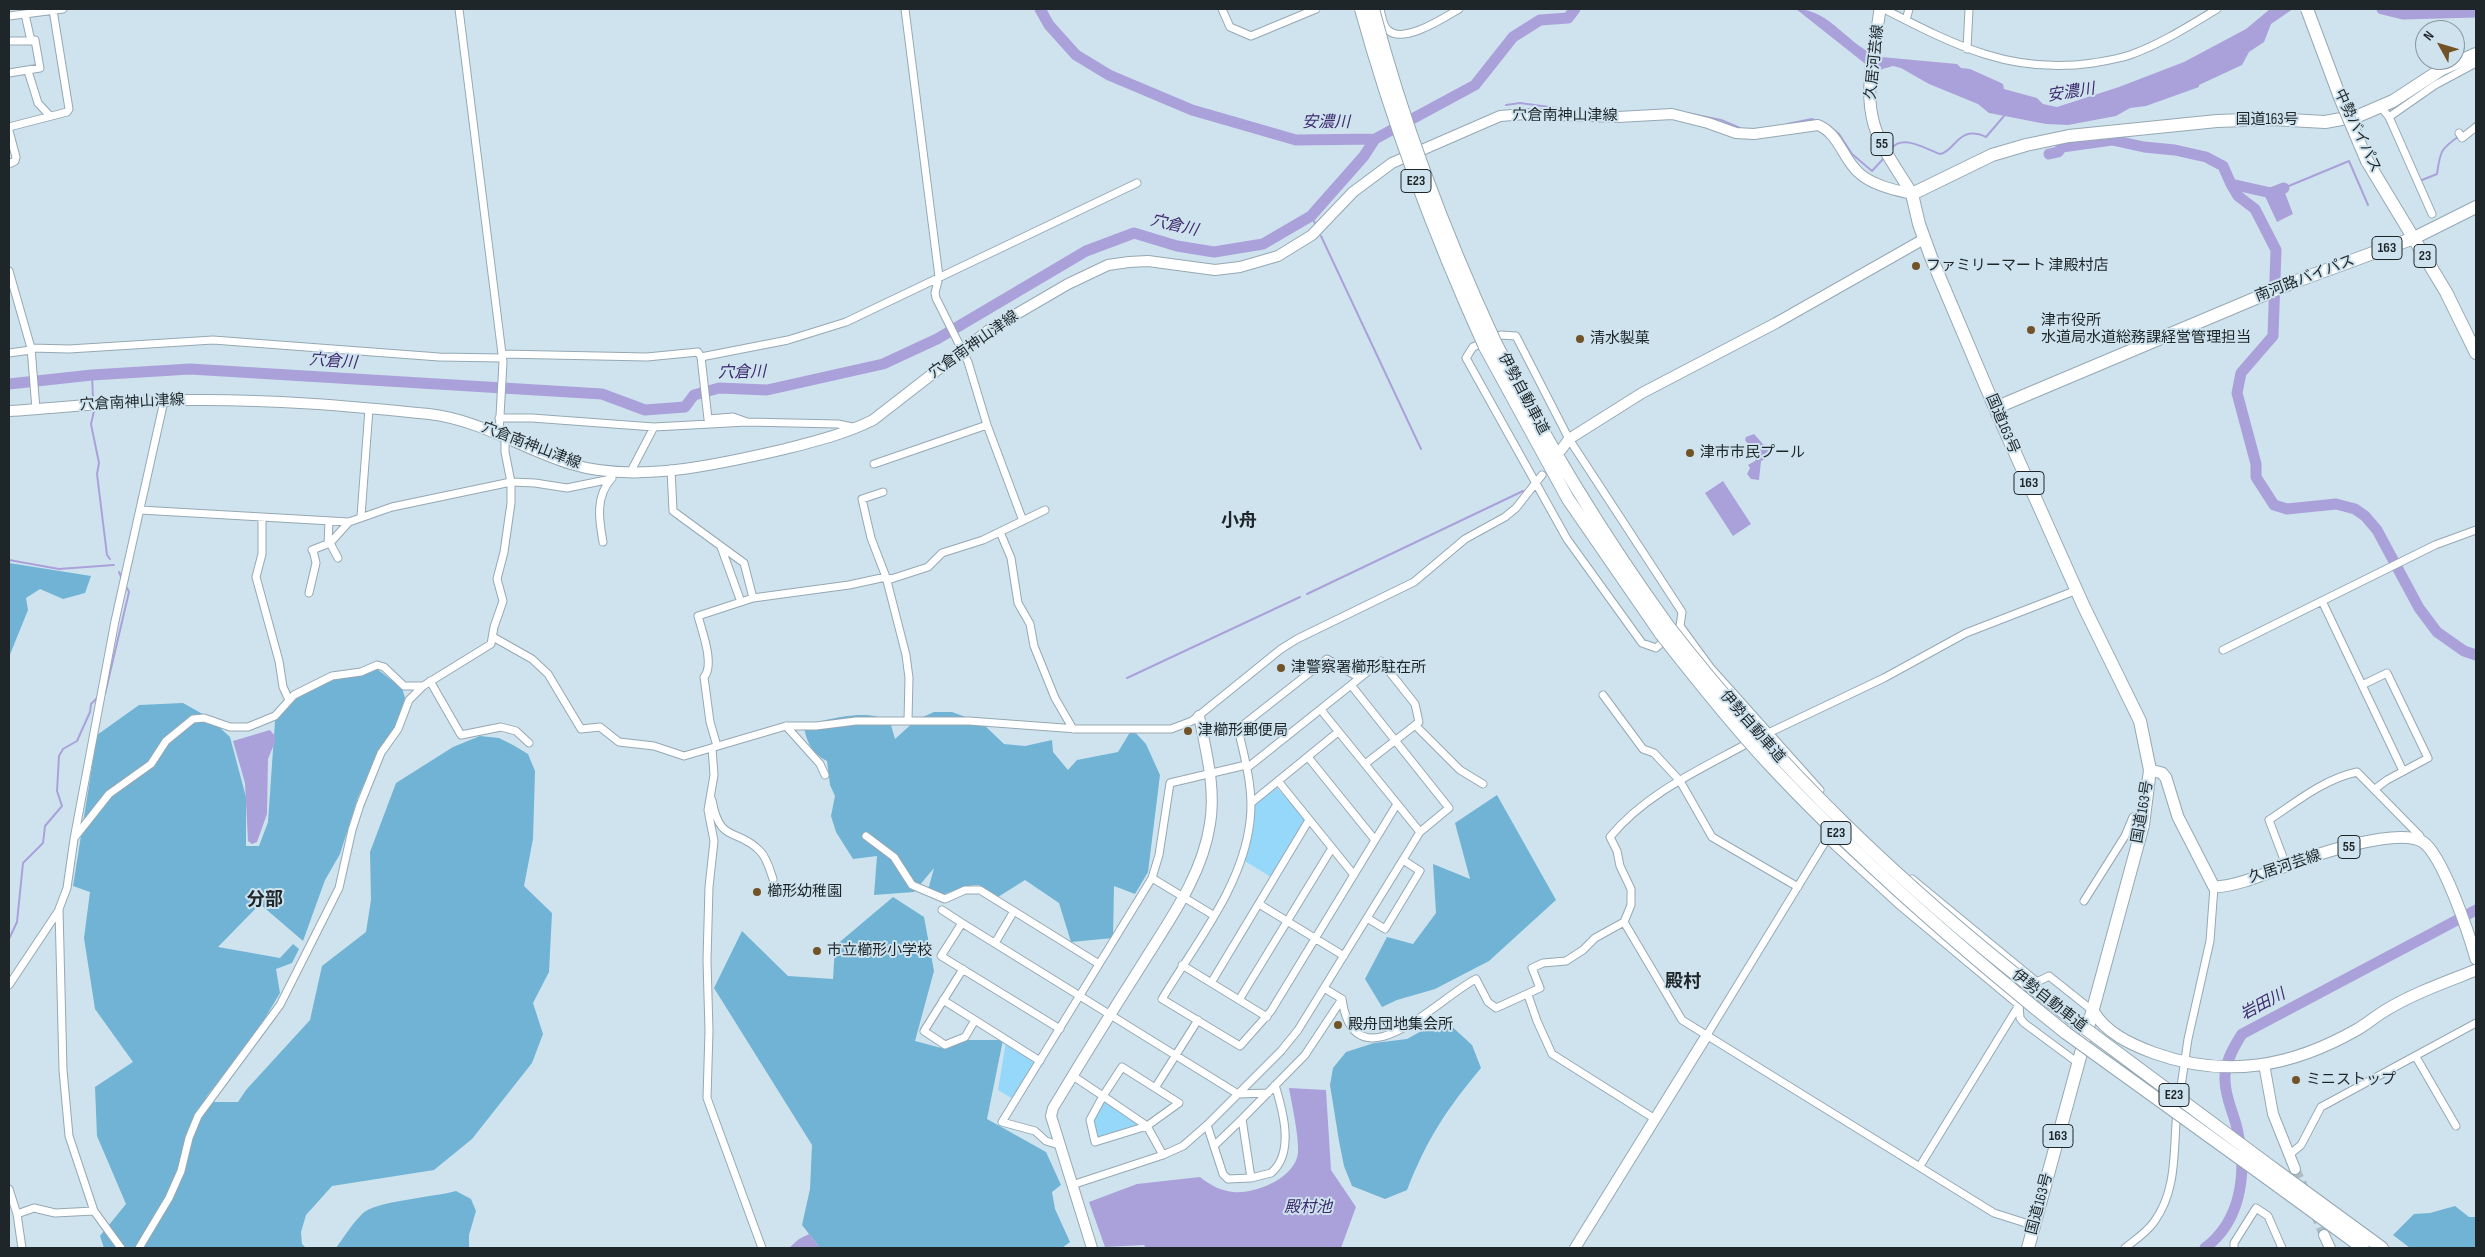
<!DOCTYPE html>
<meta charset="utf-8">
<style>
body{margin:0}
#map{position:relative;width:2485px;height:1257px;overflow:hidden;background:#cfe3ee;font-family:"Sofia Sans Condensed",sans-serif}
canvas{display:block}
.frame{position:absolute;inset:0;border:10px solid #1e262a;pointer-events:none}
.north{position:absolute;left:2415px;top:20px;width:50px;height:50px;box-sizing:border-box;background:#cfe3ee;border:1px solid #8897a0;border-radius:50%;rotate:309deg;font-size:14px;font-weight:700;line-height:20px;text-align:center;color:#1e262a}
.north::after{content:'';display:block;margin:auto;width:18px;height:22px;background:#715327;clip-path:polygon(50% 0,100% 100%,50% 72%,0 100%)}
</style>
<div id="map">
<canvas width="2485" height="1257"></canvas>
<div class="frame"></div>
<div class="north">N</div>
</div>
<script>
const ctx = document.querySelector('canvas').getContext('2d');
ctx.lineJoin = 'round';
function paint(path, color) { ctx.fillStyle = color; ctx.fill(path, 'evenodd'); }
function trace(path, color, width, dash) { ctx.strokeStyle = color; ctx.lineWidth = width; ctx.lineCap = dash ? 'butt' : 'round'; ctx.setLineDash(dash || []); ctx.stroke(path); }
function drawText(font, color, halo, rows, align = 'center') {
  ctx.font = font + ' "Sofia Sans Condensed","Noto Sans JP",sans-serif'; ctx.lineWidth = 4; ctx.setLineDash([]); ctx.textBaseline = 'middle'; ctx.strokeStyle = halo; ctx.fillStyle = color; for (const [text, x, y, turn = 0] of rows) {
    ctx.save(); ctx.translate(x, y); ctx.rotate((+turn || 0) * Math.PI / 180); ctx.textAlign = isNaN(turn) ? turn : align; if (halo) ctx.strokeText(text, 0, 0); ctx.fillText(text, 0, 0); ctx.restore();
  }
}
paint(new Path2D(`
 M1276 787 1305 818V822L1271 877 1243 860 1254 805Z
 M1006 1042 1035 1063 1013 1099 998 1090Z
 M1102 1101H1105L1139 1125 1097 1137 1094 1120Z`), '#95d8f9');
paint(new Path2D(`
 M9 563 91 576 85 593 63 599 40 589 26 598 28 610 9 657Z
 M377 669 402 688 405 698 396 725 380 749 358 797 340 854 325 880 303 941 260 904 218 947 280 958 293 944 299 949 292 963 276 969 280 993 256 1033 206 1097 212 1102H238L246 1090 310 1020 322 966 366 932 371 900 370 852 396 783 453 747 480 736 499 738 513 745 528 754 535 771 533 839 524 886 552 913 549 972 533 1003 543 1034 532 1063 472 1139 434 1170 332 1186 306 1215 301 1232 302 1244 306 1248H104L100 1236 126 1204 97 1136 95 1087 133 1062 95 1009 84 938 90 892 73 886 97 735 139 705 183 703 208 717 230 737 246 797V846H259L268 822 275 721 295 698 333 678Z
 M934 712H952L982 723 1004 744 1025 746 1052 740 1053 752 1068 770 1077 760 1118 752 1132 729 1146 744 1160 775 1148 872 1135 894 1114 886 1113 938 1071 942 1059 903 1025 880 998 897 979 885H973L941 895 928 890 934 868 914 892 874 895 877 856 853 859 836 832 831 816 835 796 830 785 827 761C812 753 807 743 804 727 821 720 859 711 878 717 882 719 887 723 891 725L895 739 916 720Z
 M1497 795 1556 900 1489 961 1435 989 1397 1000 1382 1007 1365 979 1387 937 1413 944 1436 913 1433 864 1470 879 1455 823Z
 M893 897 924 917 934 971 915 1041 945 1049 967 1040H1003L987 1119 1046 1152 1061 1185 1052 1192 1055 1209 1070 1242 1062 1248H820L802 1225 810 1189 812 1145 714 988 742 931 788 976 833 979 835 946Z
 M1447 1022 1472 1045 1481 1068C1446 1110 1427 1139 1407 1190L1385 1199 1352 1186 1344 1166 1339 1141 1330 1085 1333 1068 1346 1052 1374 1043 1407 1039 1434 1024Z
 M456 1191 471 1199 476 1211 469 1235V1248H336C344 1237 352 1224 362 1214 374 1201 436 1197 456 1191Z
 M2455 1206 2469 1217H2476V1248H2410L2393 1235 2414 1214 2430 1213Z`), '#70b3d4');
paint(new Path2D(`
 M1796 9C1831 9 1849 48 1881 57L1957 64 1961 68 1970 69 1999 82 2003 84 2004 89 2037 98 2043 104 2057 107 2119 87 2184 62 2246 29 2270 9H2293L2271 24 2264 42 2249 52 2242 65 2199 85V87L2146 106 2130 108 2116 116 2068 125 2046 124 1989 113 1978 104 1929 84 1901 68 1893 66 1879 70 1868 66Z
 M2282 185 2293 214 2277 222 2264 194 2254 193 2256 188 2273 189Z
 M1754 434 1771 453 1768 458 1761 461 1759 480 1751 479 1747 474 1750 468 1748 465 1755 461 1757 455 1753 447H1750L1745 440 1746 437Z
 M1723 481 1751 524 1733 536 1705 493Z
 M270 730 275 736V742L268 759 267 814 257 842 252 844 248 841 245 783 233 741Z
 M1289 1088 1326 1090 1331 1170 1356 1207 1341 1248H1146L1144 1245 1105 1247 1089 1202 1137 1184 1200 1177C1210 1185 1221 1191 1234 1192 1256 1194 1295 1178 1298 1153 1299 1136 1292 1105 1289 1088Z
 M809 1234 820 1248H789L799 1239Z`), '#aba1da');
trace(new Path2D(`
 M1506 105 1520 103 1571 110
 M1687 113 1721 120 1740 128
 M1787 124 1812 119 1816 121
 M1828 125 1839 134 1852 154 1872 171 1884 158
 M2472 126 2476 122
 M1892 148C1903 134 1926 149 1940 154 1955 152 1958 124 1986 137L2004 116
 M2422 180 2437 174C2440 153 2440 149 2458 137
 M2284 188 2349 161 2368 205
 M1311 216 1316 225
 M1321 236 1421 449
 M92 375 93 399
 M94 411 91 424 99 463 97 474 107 555 110 559
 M9 560 59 569 114 565
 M119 572 122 579
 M1307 594 1523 491
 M1127 678 1300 597
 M105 694 129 592 127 588
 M9 939 17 922 23 863 43 843 45 826 62 806 57 791 59 756 63 749 77 741 90 712 91 704 97 698`), '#aba1da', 2);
trace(new Path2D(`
 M1040 9 1049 25 1076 55 1109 75 1192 110 1296 140 1375 139 1475 85 1513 37 1540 20 1568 18 1575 9
 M2382 9 2403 14 2476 12
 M2049 154 2058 152 2062 147 2112 140 2144 147 2175 150 2206 157 2223 166 2231 184 2271 193 2284 188
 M2231 184 2238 196 2255 209 2276 250 2273 336 2241 373 2237 393 2256 464V477L2274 505 2287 509 2336 504 2355 509 2365 516 2377 530 2419 608 2437 632 2464 651 2476 655
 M9 384 92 375 190 369 602 394 645 410 685 407 694 395 719 388 767 390 883 364 937 339 1086 251 1134 233 1177 246 1214 252 1263 244 1311 216 1364 156 1375 139
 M2205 1248C2241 1221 2247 1174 2238 1133 2235 1115 2225 1099 2225 1080 2224 1064 2233 1048 2242 1034L2476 910`), '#aba1da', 11);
trace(new Path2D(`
 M2295 1169 2306 1193
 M2315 1213 2324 1235`), '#acbdc7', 10, [10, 5]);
const street = new Path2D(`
 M459 9 503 362 499 434
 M905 9 939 277 935 293 936 298 968 362 987 425 1023 521
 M1222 9 1230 27 1251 36 1316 9
 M1380 9C1382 16 1382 25 1388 30 1403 45 1445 17 1459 9
 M1884 9C1954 45 2012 75 2093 63 2105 61 2118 59 2130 55 2161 44 2189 26 2217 9
 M9 16 63 9
 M1906 20 1909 9
 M9 41H31
 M1967 49 1969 9
 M28 71 38 103 50 116
 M9 73 40 68 35 40 31 41 25 14
 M2381 107 2389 117 2432 214
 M2389 117 2435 85 2476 63
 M9 127 67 112 69 109 53 10
 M9 131 16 157 15 161 9 164
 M2459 133 2462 138 2476 127
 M9 271 31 348 36 409
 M1501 335 1516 336 1569 439 1682 612 1680 626 1656 648 1642 643 1567 539 1466 358 1473 347Z
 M31 348 69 349 213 340 439 357 502 358
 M9 353 31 350
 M502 354 647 357 698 352 701 357 708 419 733 417 747 422
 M701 357 788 340 846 322 1137 183
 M499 418H532L654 427 747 422 838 424 857 428
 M874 464 987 425
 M671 469 673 511 744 563 753 598
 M631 471 654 427
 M883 492 862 499 871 538 886 577 906 655 909 678 908 720
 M140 510 349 522 392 507 511 482 535 483 567 488 611 479
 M361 516 369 409
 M262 518V554L256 577 279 661 283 687 289 700
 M1000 532 1011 558 1018 603 1030 624 1034 646 1055 698 1073 729
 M603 542C599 520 595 496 612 478
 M330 543 338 558
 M328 544 329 521
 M721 547 741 602
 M312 550 330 543 349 522
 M309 593 316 563 313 550
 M2322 601 2403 771
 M1680 626 1710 667 1820 790
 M493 637 532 659 548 674 581 729 600 727 619 742 654 746 684 756 786 726H816L856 721H969L1077 729H1171L1192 721 1281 649 1297 639 1414 582 1465 539 1505 517 1516 508 1542 475
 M2223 650 2435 545 2476 530
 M1360 678 1327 659 1238 729C1245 759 1254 790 1250 821 1243 886 1195 944 1162 999L1240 1046 1271 1011 1397 804
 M430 681 461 735 501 727 516 731 529 743
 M2362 685 2387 673 2428 758 2387 780 2375 789
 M1603 695 1643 749 1654 753 1680 781 1712 837 1798 887
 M1321 710 1420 832
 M1415 725 1460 770 1483 784
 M786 726 820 764 825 775
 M1760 737 1884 678 1966 633 2077 590
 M717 746 710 722 704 677C715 665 702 631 698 616L753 598 849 585 886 577 891 579 928 567 942 553 983 540 1045 510
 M712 748 714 775 708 810 714 841 709 887 707 960 709 1031 707 1098 762 1248
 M1308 757 1375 840
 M1247 768 1381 661 1415 704 1419 722 1365 764
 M1278 781 1354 875
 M712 800C720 845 737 827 760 851 767 858 770 870 773 879
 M1251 803 1338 732
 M866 836 894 857 912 885 945 899 965 890H980L1099 964
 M75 837 109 794 151 764 166 741 193 719 204 718 230 727H248L275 716 294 695 332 676 361 672 377 665 384 667 404 686H423
 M2286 865 2269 820C2296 802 2324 779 2357 772L2420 836V841
 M1152 878 1213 915
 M1912 879 2037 982
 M2084 901 2125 836 2133 817 2145 815
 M1259 904 1344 956
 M942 910 962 923
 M1367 918 1385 929 1420 871 1403 860
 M1624 922 1682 1020 1994 1213 2035 1226
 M995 943 1014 911
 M1182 965 1267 1017
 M963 969 924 1031 945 1045 965 1037 975 1020
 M1211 983 1309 820
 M9 985 59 910
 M1324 988 1342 999
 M1528 995 1537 1021 1552 1054 1655 1119
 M1342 999C1355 1090 1442 995 1476 979L1488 1002 1496 1008 1540 988 1532 968 1543 963 1566 961 1583 950 1595 938 1624 922 1631 905V889L1620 866 1617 851 1610 837C1646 793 1701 769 1750 742
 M943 1000 1040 1061
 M1239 1000 1332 848
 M1060 1029 941 956 962 923 1238 1094 1268 1093
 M1707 1035 1827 839 1898 904 2019 1005 2020 1018 2024 1023 2078 1063
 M2416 1057 2456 1126
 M1073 1076 1103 1096 1090 1120 1095 1142 1147 1126
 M1155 1088 1198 1020
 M2179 1100 2188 1039 2210 941 2214 887
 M1207 1125 1223 1174 1228 1179 1251 1178 1271 1173C1295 1153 1283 1111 1275 1085
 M1147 1126 1103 1096 1122 1067 1179 1103 1147 1126 1163 1155
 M1059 1145 1046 1141 1035 1131 1002 1122 1152 878 1159 855 1170 783 1246 765
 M1214 1146 1242 1119
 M2289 1155 2301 1145 2321 1107 2476 1023
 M1920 1166 2019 1005 2037 982 2049 976 2093 1011
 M1251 1178 1242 1119 1305 1055 1342 999
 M1072 1185 1163 1155 1183 1146 1207 1125 1281 1051 1298 1030 1420 832 1449 808 1351 685
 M9 1189 17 1214 22 1248
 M17 1214 34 1208 55 1213 94 1211
 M121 1248 94 1211 69 1136 63 1070 59 909 67 888 74 839 115 621 164 401
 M139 1248 169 1198 181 1171 189 1138 198 1116 280 1005 339 888 352 830 360 805 381 753 398 729 409 700 423 686 491 644 494 627 503 601 497 579 504 552 511 503V482L505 452V436
 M2125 1248C2135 1240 2146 1233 2154 1222 2178 1189 2173 1149 2177 1111
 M2234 1248V1243L2256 1208 2268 1216 2282 1248`);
const secondary = new Path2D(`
 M9 411C69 407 130 400 190 400 269 399 350 406 429 414 481 420 522 449 571 464 635 484 721 464 785 449 816 441 845 434 873 420L989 330 1068 284 1108 265 1129 262 1148 261 1215 270 1240 267 1278 256 1312 235 1353 192 1392 163 1500 116 1525 114 1618 117 1672 114 1708 123 1736 133 1754 134 1818 125C1839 134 1842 157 1858 172 1871 185 1895 190 1912 194
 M1561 450 1569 439 1642 393 1776 323 1924 239
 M2264 1064 2273 1114 2295 1169
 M2324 1235 2330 1248
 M1092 1248 1051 1116 1053 1108C1082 1060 1111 1013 1141 966 1168 922 1202 877 1210 824 1216 788 1206 751 1199 716
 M1575 1248 1707 1035`);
const primary = new Path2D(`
 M1880 9C1876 41 1865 84 1872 116 1877 144 1898 170 1912 194
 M2150 770 2162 773 2166 778 2178 817 2214 887C2237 886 2262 875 2283 867 2311 856 2398 826 2423 842 2443 856 2469 934 2476 959
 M2093 1011C2106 1033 2130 1044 2154 1053 2226 1079 2292 1067 2358 1029 2368 1023 2376 1016 2386 1010 2414 993 2446 982 2476 970`);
const highway = new Path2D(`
 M2367 161 2446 292 2476 353
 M1495 342C1546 442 1603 536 1669 627
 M1485 347 1568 499 1661 634
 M1995 408 2294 282 2414 238 2476 207
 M2044 997 2075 1021
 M2035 1008 2066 1033
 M2274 1169 2382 1248
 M2267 1178 2363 1248
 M2028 1248 2143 825 2150 770 2140 721 2084 607 1995 408 1931 257 1919 224 1912 194 1992 155 2026 145 2069 136 2217 121 2272 119 2325 122 2358 116 2393 101 2442 69 2476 54`);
trace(street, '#95a8b3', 9);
trace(secondary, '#95a8b3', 12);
trace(primary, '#95a8b3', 13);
trace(highway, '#95a8b3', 14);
trace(street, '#fff', 7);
trace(secondary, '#fff', 10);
trace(primary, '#fff', 11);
trace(highway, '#fff', 12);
const highwayBridge = new Path2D(`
 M1361 9C1393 125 1435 237 1485 347
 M1373 9C1403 124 1445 234 1495 342
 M2307 9 2341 100 2367 161
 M1669 627C1780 770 1902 886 2044 997
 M1661 634C1696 679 1731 723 1770 765 1852 853 1942 932 2035 1008
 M2075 1021 2274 1169
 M2066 1033 2267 1178`);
trace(highwayBridge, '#95a8b3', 14, []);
trace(highwayBridge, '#fff', 12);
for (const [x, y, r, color] of [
 [1916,266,5,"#715327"],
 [2031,330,5,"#715327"],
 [1580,339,5,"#715327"],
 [1690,453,5,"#715327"],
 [1281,668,5,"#715327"],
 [1188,731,5,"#715327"],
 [757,892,5,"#715327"],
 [817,951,5,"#715327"],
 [1338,1025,5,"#715327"],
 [2296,1080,5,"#715327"]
]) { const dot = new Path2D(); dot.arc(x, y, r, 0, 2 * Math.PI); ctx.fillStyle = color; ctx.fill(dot); trace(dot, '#cfe3ee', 2); }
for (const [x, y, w] of [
 [1882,144,22],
 [1416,181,30],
 [2387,248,30],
 [2425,256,22],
 [2029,483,30],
 [1836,833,30],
 [2349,847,22],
 [2174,1095,30],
 [2058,1136,30]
]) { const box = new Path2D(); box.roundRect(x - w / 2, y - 11.5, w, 23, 4); ctx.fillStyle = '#cfe3ee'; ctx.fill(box); trace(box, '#1e262a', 1); }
drawText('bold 14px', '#1e262a', null, [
 ["55",1882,144],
 ["E23",1416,181],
 ["163",2387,248],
 ["23",2425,256],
 ["163",2029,483],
 ["E23",1836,833],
 ["55",2349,847],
 ["E23",2174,1095],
 ["163",2058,1136]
]);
drawText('15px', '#1e262a', '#cfe3ee', [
 ["久居河芸線",1875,62,-84],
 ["穴倉南神山津線",1565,116],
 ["国道163号",2267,120],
 ["中勢バイパス",2357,131,65],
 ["南河路バイパス",2305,279,-21],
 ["穴倉南神山津線",974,345,-35],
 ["伊勢自動車道",1523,394,62],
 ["穴倉南神山津線",132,403,-3],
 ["国道163号",2002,424,67],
 ["穴倉南神山津線",531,446,21],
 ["伊勢自動車道",1752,727,49],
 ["国道163号",2143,812,-80],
 ["久居河芸線",2285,867,-18],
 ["伊勢自動車道",2049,1001,38],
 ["国道163号",2040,1204,-75]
]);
drawText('15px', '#1e262a', '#cfe3ee', [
 ["ファミリーマート 津殿村店",1926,266],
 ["津市役所",2041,321],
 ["水道局水道総務課経営管理担当",2041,338],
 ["清水製菓",1590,339],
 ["津市市民プール",1700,453],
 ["津警察署櫛形駐在所",1291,668],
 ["津櫛形郵便局",1198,731],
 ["櫛形幼稚園",767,892],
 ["市立櫛形小学校",827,951],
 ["殿舟団地集会所",1348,1025],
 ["ミニストップ",2306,1080]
], 'left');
drawText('italic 16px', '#3d296d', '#cfe3ee', [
 ["安濃川",2071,93,-9],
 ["安濃川",1326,123],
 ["穴倉川",1174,226,13],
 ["穴倉川",333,362,4],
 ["穴倉川",742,373,-1],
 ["岩田川",2263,1005,-28],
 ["殿村池",1308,1208]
]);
drawText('bold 18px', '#1e262a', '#cfe3ee', [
 ["小舟",1239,521],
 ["分部",265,900],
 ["殿村",1683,982]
]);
</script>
